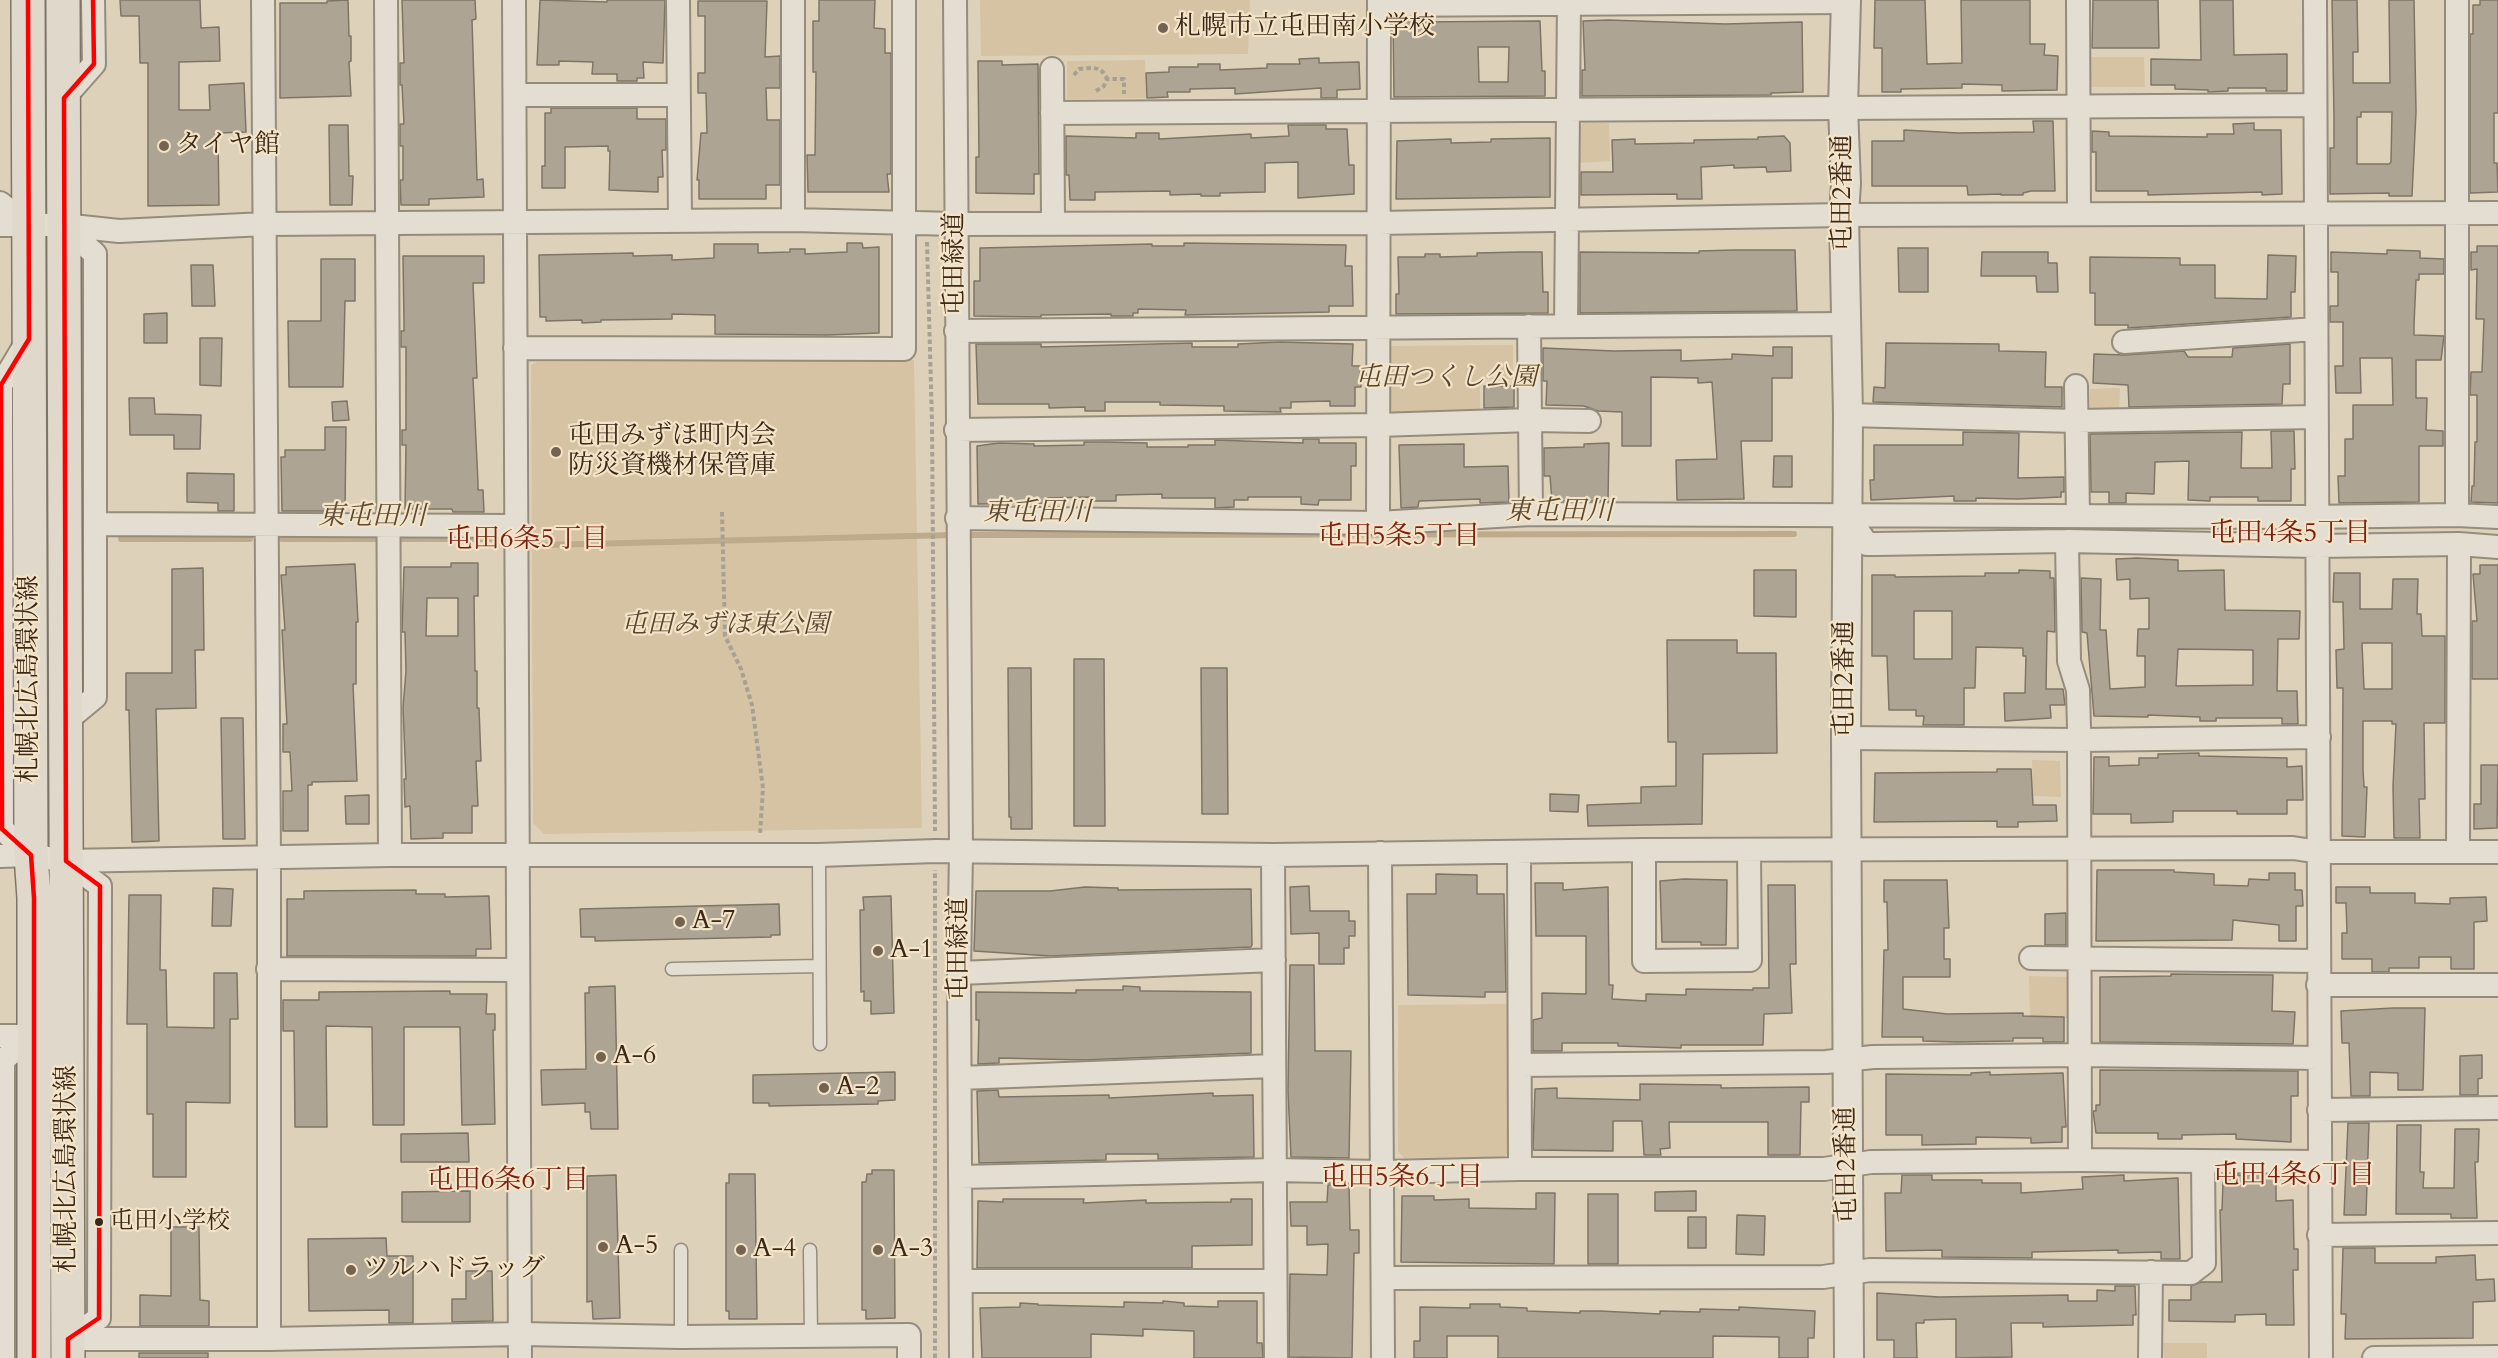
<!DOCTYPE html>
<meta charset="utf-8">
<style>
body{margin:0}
canvas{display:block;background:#ded1b9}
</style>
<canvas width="2498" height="1358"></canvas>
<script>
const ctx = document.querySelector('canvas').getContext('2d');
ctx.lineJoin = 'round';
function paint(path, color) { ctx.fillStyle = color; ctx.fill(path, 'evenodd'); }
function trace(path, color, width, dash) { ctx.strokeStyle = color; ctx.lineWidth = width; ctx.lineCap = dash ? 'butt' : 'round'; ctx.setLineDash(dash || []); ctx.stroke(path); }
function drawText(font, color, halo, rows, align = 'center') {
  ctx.font = font + ' Cardo,"Noto Serif JP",serif'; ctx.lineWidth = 4.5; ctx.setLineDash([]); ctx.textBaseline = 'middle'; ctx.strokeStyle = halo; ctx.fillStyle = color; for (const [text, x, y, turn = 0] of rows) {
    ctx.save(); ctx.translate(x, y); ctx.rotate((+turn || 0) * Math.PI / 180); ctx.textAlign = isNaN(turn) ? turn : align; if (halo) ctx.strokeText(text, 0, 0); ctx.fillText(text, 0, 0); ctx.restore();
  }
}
paint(new Path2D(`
 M980 0H1250L1248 54 981 56Z
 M2091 57H2144L2145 87H2091Z
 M1145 60 1146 98 1067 99V61Z
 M1584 123H1609L1610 161 1577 163V129Z
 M1513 345V379H1480V413L1389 415 1388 346Z
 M914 360 922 828 544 834 533 823 531 365 537 362Z
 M2120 388 2119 416 2090 415V389Z
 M2032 760 2060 761 2061 797 2033 796Z
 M2029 976 2069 977 2070 1018H2030Z
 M1509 1004V1151L1504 1157 1404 1158 1398 1151V1005Z
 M2163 1343H2207V1358H2164Z`), '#d6c3a3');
trace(new Path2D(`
 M963 535 1794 534
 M121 539H250
 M282 539H384
 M394 539H499L544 545 953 535`), '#beab8c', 6);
const building = new Path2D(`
 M120 0H200L201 28 219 27 220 61 179 62V110H210L209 85 244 83 246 132 219 133 218 136 219 205 148 206V63H140L139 16H121Z
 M348 0 349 36H351V61L349 62 351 96 280 98V3H327V1Z
 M402 0H475L476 19 472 20 477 180 483 179 484 197 429 199V205H401L400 180H403V146H400V124H404L402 85H400V63H404Z
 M540 0 607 2V0H665L663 63 643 62 644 78H637V81H617V74H592L593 62 559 61V65H537Z
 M819 0H875L874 28 885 29V53H891V174H887L889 192H808L807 155H815L816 72H813V21H819Z
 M1875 0H1925L1927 64 1962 63 1961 0H2030V44H2045L2044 55 2058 56 2057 90 2002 91V85L1962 84V88L1901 89V92H1882V48H1874Z
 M2093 0H2158L2159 48H2092Z
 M2200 0H2233L2234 55 2287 54V91H2266V88H2228V91L2208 92V90L2175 89V85H2151V59L2201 60Z
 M2332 0H2357L2358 52H2353V83H2390L2389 0H2414L2416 112 2412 196H2389V193L2330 194V148H2334V117ZM2361 112H2392L2391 162 2389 164H2357V117H2361Z
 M2480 0H2498V113H2494V163H2497L2498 192 2470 193V34H2473V5H2480Z
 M698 1H767L765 57 780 56V88H766L767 120H780V185H766V199H699V180H697L701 133H707L706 93H698V73H705V16H698Z
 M1419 20V22L1540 21 1542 71H1545V96L1394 97 1393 21ZM1478 47H1509L1508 82H1479Z
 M1608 20 1725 24 1802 22 1803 92 1771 93V95L1582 96V70H1585L1583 21Z
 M1319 58V63L1359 62 1360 89 1337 90V98H1321V88L1235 94V88L1190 89V92H1167L1168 97 1147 98 1146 73 1169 72V67H1198V64H1220V70L1267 68V64H1300L1299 59Z
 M978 61H1002V65L1038 64 1039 174H1034V194L976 193V157H979Z
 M551 108H637V119H666V150H662L663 177H658V192L609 190 610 151H608V146L565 147V188H542V166H545V113H551Z
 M2033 121H2053L2055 191H2031L2023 193V195H2001V194L1968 195 1967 186H1872V141H1904V130L1958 133 2034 132Z
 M2254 123V130H2281L2282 194 2262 195V192L2148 195V191H2096V152H2092V131L2109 132V136L2207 137V134H2234L2233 124Z
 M329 125H348L349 176H353L352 205H330Z
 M1288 125H1326V129H1347L1349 165H1354V194L1298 198V162L1265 163V192L1220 193V196H1201V194L1170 195V191L1095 192V200H1070L1069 175H1066V136L1136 138V133H1159V139L1251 134V138L1289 136Z
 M1784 136 1790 143 1791 171 1767 172 1766 167 1734 168V165L1701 167 1702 199H1677V194L1581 195V172H1613L1612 140 1635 139V144L1694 143V140L1758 139V137Z
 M1550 138V197L1396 199 1397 141 1451 139V143L1491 142V139Z
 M847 243H862L863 248 879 247V333L827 335 715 334V315L672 314V319L601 320V322L582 323V320L546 321V317H540L539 255 633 253V256L672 255V260L714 258V244H758V253L790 252V249H805V254L847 252Z
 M1184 243 1346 245 1345 266H1352L1353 306H1329V312L1185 315 1186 310 1138 309V313H1133V316H1111V314L1041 315V317L974 316V281H980V248L1152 244V246H1184Z
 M2477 246H2498V503L2471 502 2472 486H2474L2475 442H2477V395H2470L2471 372H2482L2484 319H2476L2477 269 2471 270V252H2477Z
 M1898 248H1928V292H1899Z
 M1734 250H1795L1797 311 1580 313V252L1699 253V251Z
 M2387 250 2420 251V258L2444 259V274H2419V280H2416L2414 325V335L2444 336 2441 360H2416V398H2427L2426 430 2443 431V446H2419V502L2339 503 2338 476H2345V439H2353V405H2393L2392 358H2360L2361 393H2336L2335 366H2343V322H2330V306H2338V272H2331V252L2387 254Z
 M1520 252H1542L1543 292H1548V313L1396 314V294H1399L1398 257H1425V254H1440V257L1477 256V253Z
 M1982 252H2048V263H2057L2058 292H2037L2036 276H1981Z
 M2268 255 2296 256 2295 292H2291V317L2128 328V325H2095V293H2090V257L2180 258V265H2215V298L2267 299Z
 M403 256H484V283H473L477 378H473L478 483V490H483L484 512H453L452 509H405L406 445H402V430H406V347H401V331H404V323Z
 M321 259H355V301H345L343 387H289L288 321H321Z
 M191 265H213L215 306H192Z
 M167 313V343H144V314Z
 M200 338H222L221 386 200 385Z
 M1280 342 1353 344 1352 366H1360L1361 387H1355V406H1330V401L1291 402V408H1280L1281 412 1224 411V406L1160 405V402H1105V411H1085V407L1049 408V404H978L976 344H1041V347L1192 343V347H1238V344Z
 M1886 343 1999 344V351L2046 352 2045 387H2062V407L1873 402 1874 387 1885 388Z
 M2290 344V384H2283L2282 404 2129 407 2128 385 2093 383 2094 354 2125 355 2184 351 2188 357H2232L2233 348Z
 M1773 347H1792V378H1772V441H1741L1744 499 1677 500 1676 460 1717 459 1712 382 1698 383V378L1651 377V446H1622V412L1598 411 1584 406 1546 405 1547 381H1543V348L1614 351 1681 350V361L1732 359V354L1773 356Z
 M1484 386H1514V407L1484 408Z
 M129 398H154L155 414 201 415 200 449H174V435H130Z
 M347 401 349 420 333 421 332 402Z
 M325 427H346L345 511H282L281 457H285V450H325Z
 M2271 431H2294L2295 469H2291V501H2258V497H2210V501L2188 500 2189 461 2155 462 2154 494 2126 493V503H2109V492H2091L2090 434 2242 432 2241 468H2272Z
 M1963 432 2019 433 2018 478 2064 477V492H2061V497L2018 499 1976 498V501H1954V496L1871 500 1870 480H1874V445H1963Z
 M1303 439H1319V443H1356V466H1351V500H1319L1318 505 1301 504V497H1248V500H1234V507L1215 508V498H1162V494L1116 495V501H1092V497L1045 498V503L978 504 977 446 999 443 1034 444V446L1084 445V442H1106L1147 443V447H1188V445H1215V440L1303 443Z
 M1609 443 1608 501H1552L1550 476H1544V448L1584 447V444Z
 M1464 444V467L1508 466 1509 502 1480 503V499L1419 501 1418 507 1401 508 1399 445Z
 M1774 456H1792V487H1773Z
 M187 473 234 474V511H218V503L187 502Z
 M2137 558 2178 560V571L2224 570 2225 610 2300 611 2299 639H2278L2277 691H2297L2298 724H2282V718H2216V721H2200V717L2148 715V717L2094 716 2087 633 2082 632 2081 578 2101 579 2100 630H2106L2110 689 2145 687V656H2137L2138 629H2149V598L2130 599V579L2117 580 2116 559ZM2178 649 2253 650V685L2176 686Z
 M451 563H478V596H474L475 671H477V708H479L481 761H476L478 806H472V833H443V838L411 839 410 806 405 807 404 779H406L403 708 406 671 405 632H402L404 567H451ZM427 598H458V636H426Z
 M355 564 358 622H356V684H353L357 781 312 782V785H308V831H283V791H292L290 752H283V724H287L282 630H285L281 575H286V567Z
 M2480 565H2498V679H2472V621H2477L2473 574H2480Z
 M203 568 204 650H195L196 708 156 709 159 841 132 842 129 710H126V673H172V569Z
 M1754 570H1796V617L1754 616Z
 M2019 570 2050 571V578H2054L2055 632 2047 631 2046 689H2063L2065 705H2050L2051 718 2005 721 2004 693H2025L2026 656H2023V648L1976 647 1975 688H1964V725H1923L1924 716H1916V710H1889L1887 656H1872V575H1895V577L1985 576V573H2019ZM1914 611H1952V659H1914Z
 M2334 573H2360V609H2392L2393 579H2418L2417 614H2421L2422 636H2445V723H2424L2425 799H2419L2420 838H2394L2393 786 2396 724H2392V721H2363V770L2364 787H2367L2365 837 2342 836 2343 688H2337L2336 650 2344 649 2343 602H2333ZM2362 643H2392V689H2364Z
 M1667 640H1737V653H1776L1777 753 1703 754 1702 824 1588 826 1587 805 1641 803V787L1676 786V742H1668Z
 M1074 659H1104L1105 826H1074Z
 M1008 668H1031L1032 829H1011V817H1009Z
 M1201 668H1227L1228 814H1202Z
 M221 718H243L245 839H223Z
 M2199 753V756L2287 758V767L2302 766 2303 800H2287V814H2237V811H2173V822L2131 823V814H2093L2094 757H2109V766L2139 765V758H2158V754Z
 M2481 765H2498L2497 828 2474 829V804H2481Z
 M1997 769H2031L2033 805H2056L2057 821 2018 822V827H1997V821L1874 822 1875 773 1997 772Z
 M1550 794 1579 795 1578 812 1550 811Z
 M369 795V824H346L345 796Z
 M2097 870H2174V872L2214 874V885L2248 886 2249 879 2269 880V873H2295V890H2302L2303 906H2296V941H2279V925L2233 920 2232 940 2096 941Z
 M1436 874 1477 875V894H1504L1506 992H1485V997L1408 995 1407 894H1436Z
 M1684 879 1727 880 1726 945H1701V942H1662L1660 881Z
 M1884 880H1947L1949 928H1944V959H1950V977H1903V1009L1947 1014 2023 1013V1016L2064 1017V1042H2043V1038H2013V1041L1957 1042 1923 1041V1037H1882L1884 950H1888L1887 902H1884Z
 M1535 883H1563V890L1608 887 1609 985H1613L1612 999 1646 1001V994L1686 995V989L1753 990V988H1769L1768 885H1795L1796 964H1790L1792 1013 1764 1014 1763 1045H1681V1048L1618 1046V1043H1562V1051H1533V1020L1542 1018V993L1586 994V936H1536Z
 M1309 886 1310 911H1349V921H1355V936H1349V948H1344V964H1319V933L1291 934 1290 887Z
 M1085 887 1118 888V890L1251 889 1252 945 1251 947 1051 956 974 951 976 891H1050Z
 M2336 887H2370V893H2415V903L2450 904V898L2486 897 2487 921 2474 922V969H2451V957H2419V968H2389V972H2372V959H2342V933H2347L2346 903H2336Z
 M213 888 233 889 231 926H212Z
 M416 890V894H445V897L489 896 491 949H476V956H287V899H304V891Z
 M129 895H161L160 970H166L167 1027 214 1028V973H237L238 1019H230V1103L186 1102V1177H153V1114H147V1024H127Z
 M891 896 894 1013 871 1014V1001H864V991L861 992 860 910H864L863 897Z
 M779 904 780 935H771V937L595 941V937H581L580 909Z
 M2066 913V945H2045V914Z
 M1290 965H1314L1315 1051H1351L1349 1158 1291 1157 1288 1091Z
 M2171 974 2273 975 2272 1011 2295 1012 2293 1044 2100 1042V977L2171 976Z
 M615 986 618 1129H591L590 1112H585V1103L542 1105 541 1070 586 1069 585 993H589V987Z
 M1123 986 1140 987V991H1146L1251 992V1053L1084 1060 999 1058V1063L978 1064 979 1020H976V992L1076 993V990H1123Z
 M450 991V994H487L486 1014H495V1030H493L495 1124 462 1125 460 1027H404V1125H373L372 1027 326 1026 327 1127H295L294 1031H283V1000H319V992Z
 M2393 1008H2425L2423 1090H2398V1073L2370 1072V1096H2351L2349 1043H2342L2341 1011Z
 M2482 1055V1078L2478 1079V1095H2460V1056Z
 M2100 1070 2298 1071V1096H2291V1142L2236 1139V1134L2182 1135V1139H2158V1133H2096L2093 1111H2096V1105H2100Z
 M895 1072V1100L878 1101V1104L769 1106V1103H753V1075Z
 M1990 1072V1075L2063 1073 2066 1127H2062V1142L2031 1143V1138L1976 1137V1144L1922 1145V1135H1886V1074L1971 1075V1073Z
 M1640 1084 1721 1085V1088L1809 1087V1102H1801L1800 1155H1768V1122H1669L1670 1148 1660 1149 1661 1155H1644L1642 1121H1613V1151L1533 1150 1535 1089 1557 1088V1098L1640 1100Z
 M998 1090 999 1097 1109 1095V1098L1213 1093V1096L1253 1095 1254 1157 1158 1159V1154H1106V1160L979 1163 977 1091Z
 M2348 1123H2369L2366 1215H2344Z
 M2397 1125H2421L2420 1172H2424L2423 1188H2454L2455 1129H2479L2478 1162H2475L2477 1218H2451V1214H2396Z
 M468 1133 469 1162H401V1134Z
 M872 1170H894L895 1318 866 1319V1310H862V1182H866L867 1174H872Z
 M729 1174H755L757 1319H729V1311H726V1183H729Z
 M616 1175 620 1318 593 1319 592 1301 587 1302V1176Z
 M1902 1175H1932V1180H1982V1183H2021V1193L2083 1189 2082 1177 2124 1175V1181L2178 1178 2180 1259H2161V1252L2118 1253V1250L2032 1252V1258L1942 1257V1250L1886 1251 1885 1193H1901Z
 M2227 1175H2276V1201L2293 1200 2294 1249H2298V1270H2293L2294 1325H2266V1314L2235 1315V1322L2169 1321V1300H2191V1286L2201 1282H2222L2220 1210H2222L2223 1182H2227Z
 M1328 1185H1349L1350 1230H1359V1253H1354L1352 1358 1289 1357 1290 1274 1327 1275 1328 1244 1307 1245V1226H1291L1290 1202H1327Z
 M470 1191V1222H402V1192Z
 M1696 1191V1211H1655V1192Z
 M1536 1193H1555L1554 1264 1401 1262 1402 1196H1434V1200L1469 1199V1208L1536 1209Z
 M1588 1194H1618V1264H1588Z
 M1003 1199H1084L1083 1203 1146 1200V1203L1231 1202V1199H1252V1245L1192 1246V1268H977L978 1201 1003 1202Z
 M1737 1215 1765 1216 1764 1255 1736 1254Z
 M1688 1217H1706V1248H1688Z
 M171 1227H199L200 1300 209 1301V1326H140V1295L171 1296Z
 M386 1238 387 1256H413V1323H389V1310L309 1311 308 1239Z
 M2343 1248H2375V1263H2436V1257L2475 1255 2476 1280 2494 1279 2495 1301 2473 1302V1338L2345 1339 2346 1314H2341Z
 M466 1271H492L493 1321 452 1322V1299H466Z
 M2115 1286H2135L2136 1315H2133V1325L2043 1327V1323H2011L2012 1357 1956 1358V1319L1924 1320V1323H1916L1917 1358H1894V1340H1877V1293L1939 1297 2068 1295V1301H2097V1290L2115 1291Z
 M1163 1301 1184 1303V1306L1218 1307V1301H1257V1343H1262L1263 1358H1194V1331L1143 1329V1336L1091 1334V1358H982L980 1308 1020 1307V1303L1038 1304V1305L1124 1307V1302L1163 1303Z
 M1470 1304H1500V1307L1527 1308V1311L1580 1313V1311H1600L1660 1314V1311L1700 1312V1309L1739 1310V1307L1815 1311 1814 1338H1808V1358H1779V1337L1713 1336V1358H1498V1336H1447V1358H1414V1341H1420V1307L1470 1308Z
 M139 1353H208V1358H139Z`);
paint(building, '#aea494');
trace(building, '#7f7567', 1.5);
const service = new Path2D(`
 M819 855 820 1044
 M672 969 819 966
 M681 1250V1337
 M810 1250 811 1336`);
const minor = new Path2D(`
 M263 0 269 858V1339
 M386 0 390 855
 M514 0 520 1358
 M678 0 680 221
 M955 0 961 851 959 973 961 1358
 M2078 0 2079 213
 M2315 0 2321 1358
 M1379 5 1846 2
 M1052 69 1053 222
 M515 95H678
 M64 98 94 64 93 0
 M1052 113 2315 105
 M0 203 28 225
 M793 220V0
 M0 225H63L119 231 265 224 793 220 956 224 1378 223 1844 215 2498 213
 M63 225 95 254V697L66 721
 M1529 326 1531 514
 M1566 326 1569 0
 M956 331 1844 324
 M28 340 1 385 2 829 31 855
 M2124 342 2316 329
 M515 348 904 349V0
 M2076 386 2078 516
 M1848 415 2076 421 2316 417
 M956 430 1378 425 1532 420 1589 421
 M1847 515 1867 544H1875L2067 541 2317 546 2459 544 2498 547
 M2457 515V0
 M957 518 1378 523 1531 514 2305 517 2457 515 2498 517
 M1378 523 1379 0
 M95 524 515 526
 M2067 541 2069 661 2078 690 2079 728 2080 1160
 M1846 738 2079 740 2319 737
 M1644 850V961L1750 960 1749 851
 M1519 852 1520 1169
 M2458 852 2459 544
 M1380 853 1383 1358
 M1273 855 1276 1358
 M0 856 31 855 66 861 390 855H819L936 851 1273 855 1644 850 2293 848 2319 852H2498
 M66 861 100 886 99 1318 68 1339
 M2031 958 2318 961
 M268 969 517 970
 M959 973 1274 960
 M2318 985H2498
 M0 1036H32
 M1520 1065 1826 1062 1873 1057 2081 1055 2319 1058
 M960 1078 1274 1066
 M2319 1110 2498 1108
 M960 1177 1274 1170 1382 1172 1520 1169H1824L1871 1162 2080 1160 2319 1162
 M2319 1235 2498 1233
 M1384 1278 1823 1277 1870 1270 2191 1273 2204 1263 2203 1163
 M961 1281H1275
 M68 1339H269L520 1334 681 1337 909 1335V1358
 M3 1358V1060L32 1036
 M2150 1358 2151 1272
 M2374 1358 2498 1357`);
const tertiary = new Path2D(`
 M1846 0 1843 108 1846 183 1844 215 1848 415 1846 738 1849 1358`);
const primary = new Path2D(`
 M28 0 31 855 34 898V1358
 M63 0 68 1358`);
trace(service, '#958c7c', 15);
trace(minor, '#958c7c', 26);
trace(tertiary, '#958c7c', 32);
trace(primary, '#7f7567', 36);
trace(new Path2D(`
 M1074 75 1079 69C1092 68 1101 65 1107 79
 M1096 91 1104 86 1107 79H1124V94
 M927 242 932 422 935 831
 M722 512 725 636 741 669 752 705 763 788 760 835
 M935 1358V870`), '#a7a095', 4, [4.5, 3]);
trace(service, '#e4ded2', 12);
trace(minor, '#e4ded2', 22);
trace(tertiary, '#e4ded2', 28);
trace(primary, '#e0d8ca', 33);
trace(new Path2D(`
 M28 0 29 339 1 385 2 829 31 855 34 898V1358
 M68 1358V1339L99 1318 100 886 66 861 64 98 94 64 93 0`), '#f00', 4.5);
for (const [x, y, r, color] of [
 [1163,28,6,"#756351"],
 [164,146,6,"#756351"],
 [556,452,6,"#756351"],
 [680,922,6,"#756351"],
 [878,951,6,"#756351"],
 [601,1057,6,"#756351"],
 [824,1088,6,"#756351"],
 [99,1222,5,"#3c2819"],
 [603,1247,6,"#756351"],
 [741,1250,6,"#756351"],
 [878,1250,6,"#756351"],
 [351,1270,6,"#756351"]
]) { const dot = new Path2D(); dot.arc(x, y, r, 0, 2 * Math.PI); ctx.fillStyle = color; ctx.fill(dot); trace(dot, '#f3e4c8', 2); }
drawText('24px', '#3c2819', '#f3e4c8', [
 ["屯田小学校",110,1222]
], 'left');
drawText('26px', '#3c2819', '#f3e4c8', [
 ["札幌市立屯田南小学校",1175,28],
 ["タイヤ館",176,146],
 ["屯田みずほ町内会",568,437],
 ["防災資機材保管庫",568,467],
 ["A-7",692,922],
 ["A-1",890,951],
 ["A-6",613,1057],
 ["A-2",836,1088],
 ["A-5",615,1247],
 ["A-4",753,1250],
 ["A-3",890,1250],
 ["ツルハドラッグ",363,1270]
], 'left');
drawText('26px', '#3c2819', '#f3e4c8', [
 ["屯田2番通",1844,193,-90],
 ["屯田緑道",956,264,-90],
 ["札幌北広島環状線",30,679,-90],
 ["屯田2番通",1846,679,-90],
 ["屯田緑道",960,949,-90],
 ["屯田2番通",1848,1165,-91],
 ["札幌北広島環状線",68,1169,-90]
]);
drawText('italic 26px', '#594531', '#f3e4c8', [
 ["屯田つくし公園",1446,379],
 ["屯田みずほ東公園",725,626]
]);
drawText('italic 27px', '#5f4a36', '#f3e4c8', [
 ["東屯田川",1559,513],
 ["東屯田川",1037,514],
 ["東屯田川",372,518]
]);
drawText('27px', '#7a1f14', '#f3e4c8', [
 ["屯田4条5丁目",2290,535],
 ["屯田5条5丁目",1399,538],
 ["屯田6条5丁目",527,541],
 ["屯田4条6丁目",2294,1177],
 ["屯田5条6丁目",1402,1179],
 ["屯田6条6丁目",508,1182]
]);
</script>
